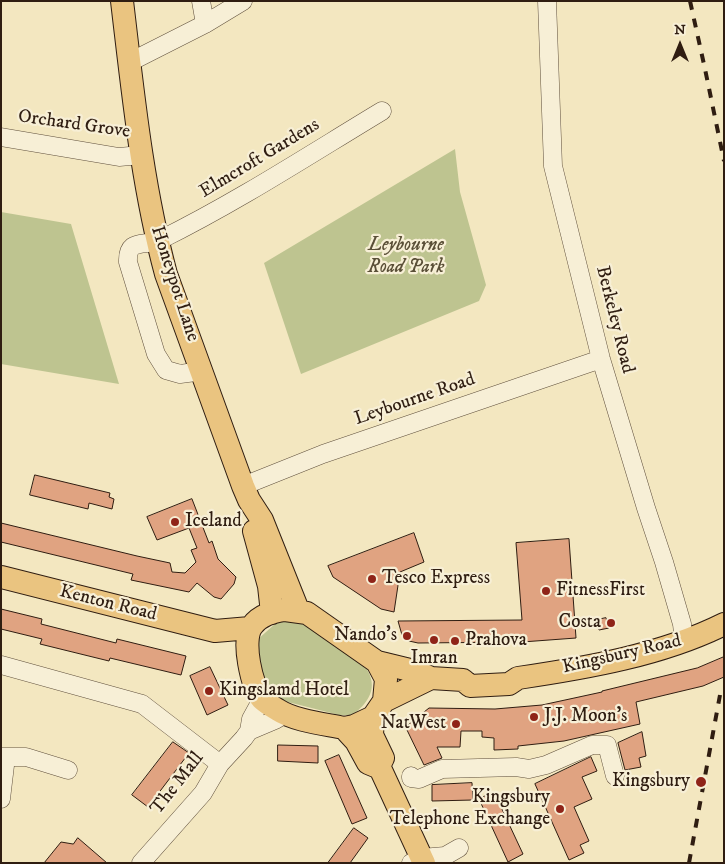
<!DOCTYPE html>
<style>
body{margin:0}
#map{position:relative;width:725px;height:864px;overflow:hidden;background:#f3e7c0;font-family:"IM FELL DW Pica",serif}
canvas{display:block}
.frame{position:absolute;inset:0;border:2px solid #2f1d11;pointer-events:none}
.north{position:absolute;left:655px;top:20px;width:50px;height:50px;-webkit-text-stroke:4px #f7efd6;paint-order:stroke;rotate:0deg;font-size:14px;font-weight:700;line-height:20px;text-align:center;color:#2f1d11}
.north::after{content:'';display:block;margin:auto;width:18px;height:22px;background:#2f1d11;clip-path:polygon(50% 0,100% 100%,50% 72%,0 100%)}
</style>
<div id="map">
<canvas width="725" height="864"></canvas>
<div class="frame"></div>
<div class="north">N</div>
</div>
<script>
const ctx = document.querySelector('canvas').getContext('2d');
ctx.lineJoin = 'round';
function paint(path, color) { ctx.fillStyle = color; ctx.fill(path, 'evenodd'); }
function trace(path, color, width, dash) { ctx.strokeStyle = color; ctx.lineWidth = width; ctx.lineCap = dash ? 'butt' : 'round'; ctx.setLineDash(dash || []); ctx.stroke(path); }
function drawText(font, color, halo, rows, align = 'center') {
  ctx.font = font + ' "IM FELL DW Pica",serif'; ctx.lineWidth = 4.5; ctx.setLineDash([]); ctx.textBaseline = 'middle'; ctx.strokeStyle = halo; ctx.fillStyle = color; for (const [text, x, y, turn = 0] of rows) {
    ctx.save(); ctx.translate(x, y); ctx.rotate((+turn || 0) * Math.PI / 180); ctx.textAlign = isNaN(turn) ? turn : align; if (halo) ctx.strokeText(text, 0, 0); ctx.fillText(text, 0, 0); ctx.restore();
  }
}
paint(new Path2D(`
 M455 149 460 192 486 285 479 301 301 374 264 263Z
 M1 212 71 224 119 384 1 364Z
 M288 620 301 622 363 663C379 685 372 699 353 715H339L280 700 271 694 254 651 255 642 277 622Z`), '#bec490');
const building = new Path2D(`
 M35 475 110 493 109 497 114 499 112 509 89 503 88 509 30 495Z
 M192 499 209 543 212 541 218 559 236 577 234 584 221 599 214 597 197 583 189 592 131 580 133 574 1 542V523L137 556 170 563 172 572 185 573 196 562 191 550 197 548 189 528 157 540 147 517Z
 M414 533 424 562 400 572 394 612 381 609 333 577 328 566Z
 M569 539 576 638 522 642 418 643 409 641 402 635 398 621 522 620 516 543Z
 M1 609 42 619 41 624 116 643 117 639 186 656 181 675 110 658 109 661 40 644 42 639 1 629Z
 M606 618 609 628 599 630 597 620Z
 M724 657V677L703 686 636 702 640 724 564 741 518 746V749L494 750V738L482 737V731H461L460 747H437L442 758 424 765 407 730 408 725 429 708 495 709 542 705 602 692V691L697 668Z
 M210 667 228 705 207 715 190 676Z
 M642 732 646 756 639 758 641 767 625 770 618 743Z
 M173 742 189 753 148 807 132 795Z
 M278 745 318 746V763L278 761Z
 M339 755 367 818 352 824 325 761Z
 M591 757 597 771 582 777 592 799 574 807 589 841 580 845 584 853 569 860 535 784Z
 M472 783 473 800 432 801V785Z
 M494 792 523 854 508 862 479 799Z
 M354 828 368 838 350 863H328Z
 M78 838 107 863H44L61 842 73 844Z`);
paint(building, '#e0a381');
trace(building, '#2f1d11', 1);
const minor = new Path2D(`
 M201 1 205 24
 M547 1 553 166 601 359 646 508 664 562 682 624 684 642
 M130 62 205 24 243 1
 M1 137 119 157 141 155
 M203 371 180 374 166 370 156 354 128 262C127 237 145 247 160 240 237 202 309 155 382 111
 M243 486 323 454 601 359
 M1 665 142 704 220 764
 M249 731 275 720 285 714
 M1 757H26L68 770
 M411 776V778L419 779 442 769 516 767 529 769 546 765 592 745H607L615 776
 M1 799 6 757
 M141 863 203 793 220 764 244 738 249 731 251 719 262 699
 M411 863 422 858 445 856 459 848`);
const major = new Path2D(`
 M122 1C133 93 142 185 166 274L243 486 249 500 262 520 298 610
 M254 531 269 586 272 613
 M1 577 215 631 250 628
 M285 610 307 613 377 662 386 679 384 701 373 717 354 726 344 728C325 724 295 721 278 710 273 707 266 703 262 699 252 687 241 640 252 626 260 615 272 612 285 610Z
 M377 662 418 672 431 678 463 680 470 686 509 684 518 678C586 668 662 655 724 624
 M384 701 431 678
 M373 717 372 735 383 758 379 766
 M344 728 356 741 368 763 380 768 424 863`);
trace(minor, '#60503d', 19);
trace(major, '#2f1d11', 24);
trace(minor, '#f7efd6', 18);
trace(major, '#eac480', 22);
trace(new Path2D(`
 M690 1 705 69 724 161
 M689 863 720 695`), '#2f1d11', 4, [9, 9]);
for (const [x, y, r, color] of [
 [175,522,5,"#8f2418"],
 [372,579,5,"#8f2418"],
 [546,591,5,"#8f2418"],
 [611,623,5,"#8f2418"],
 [407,636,5,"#8f2418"],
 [434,640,5,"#8f2418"],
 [455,641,5,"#8f2418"],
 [209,691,5,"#8f2418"],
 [534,717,5,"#8f2418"],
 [456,724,5,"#8f2418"],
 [701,782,6,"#8f2418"],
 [560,809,5,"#8f2418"]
]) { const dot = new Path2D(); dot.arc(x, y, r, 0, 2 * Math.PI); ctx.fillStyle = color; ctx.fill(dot); trace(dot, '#f7efd6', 2); }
drawText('19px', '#2f1d11', '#f7efd6', [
 ["Orchard Grove",74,125,8],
 ["Elmcroft Gardens",260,159,-31],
 ["Honeypot Lane",174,284,72],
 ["Berkeley Road",614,320,76],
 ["Leybourne Road",415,400,-19],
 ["Kenton Road",108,604,14],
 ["Kingsbury Road",622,655,-13],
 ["The Mall",178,784,-52]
]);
drawText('italic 19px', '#5a4f37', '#f7efd6', [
 ["Leybourne",406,246],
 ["Road Park",406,268]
]);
drawText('19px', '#2f1d11', '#f7efd6', [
 ["Iceland",185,522],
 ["Tesco Express",382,579],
 ["FitnessFirst",556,591],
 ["Costa",601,623,"right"],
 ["Nando's",397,636,"right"],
 ["Prahova",465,641],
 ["Imran",434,659,"center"],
 ["Kingslamd Hotel",219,691],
 ["J.J. Moon's",544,717],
 ["NatWest",446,724,"right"],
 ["Kingsbury",690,782,"right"],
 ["Kingsbury",550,798,"right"],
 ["Telephone Exchange",550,820,"right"]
], 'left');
</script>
